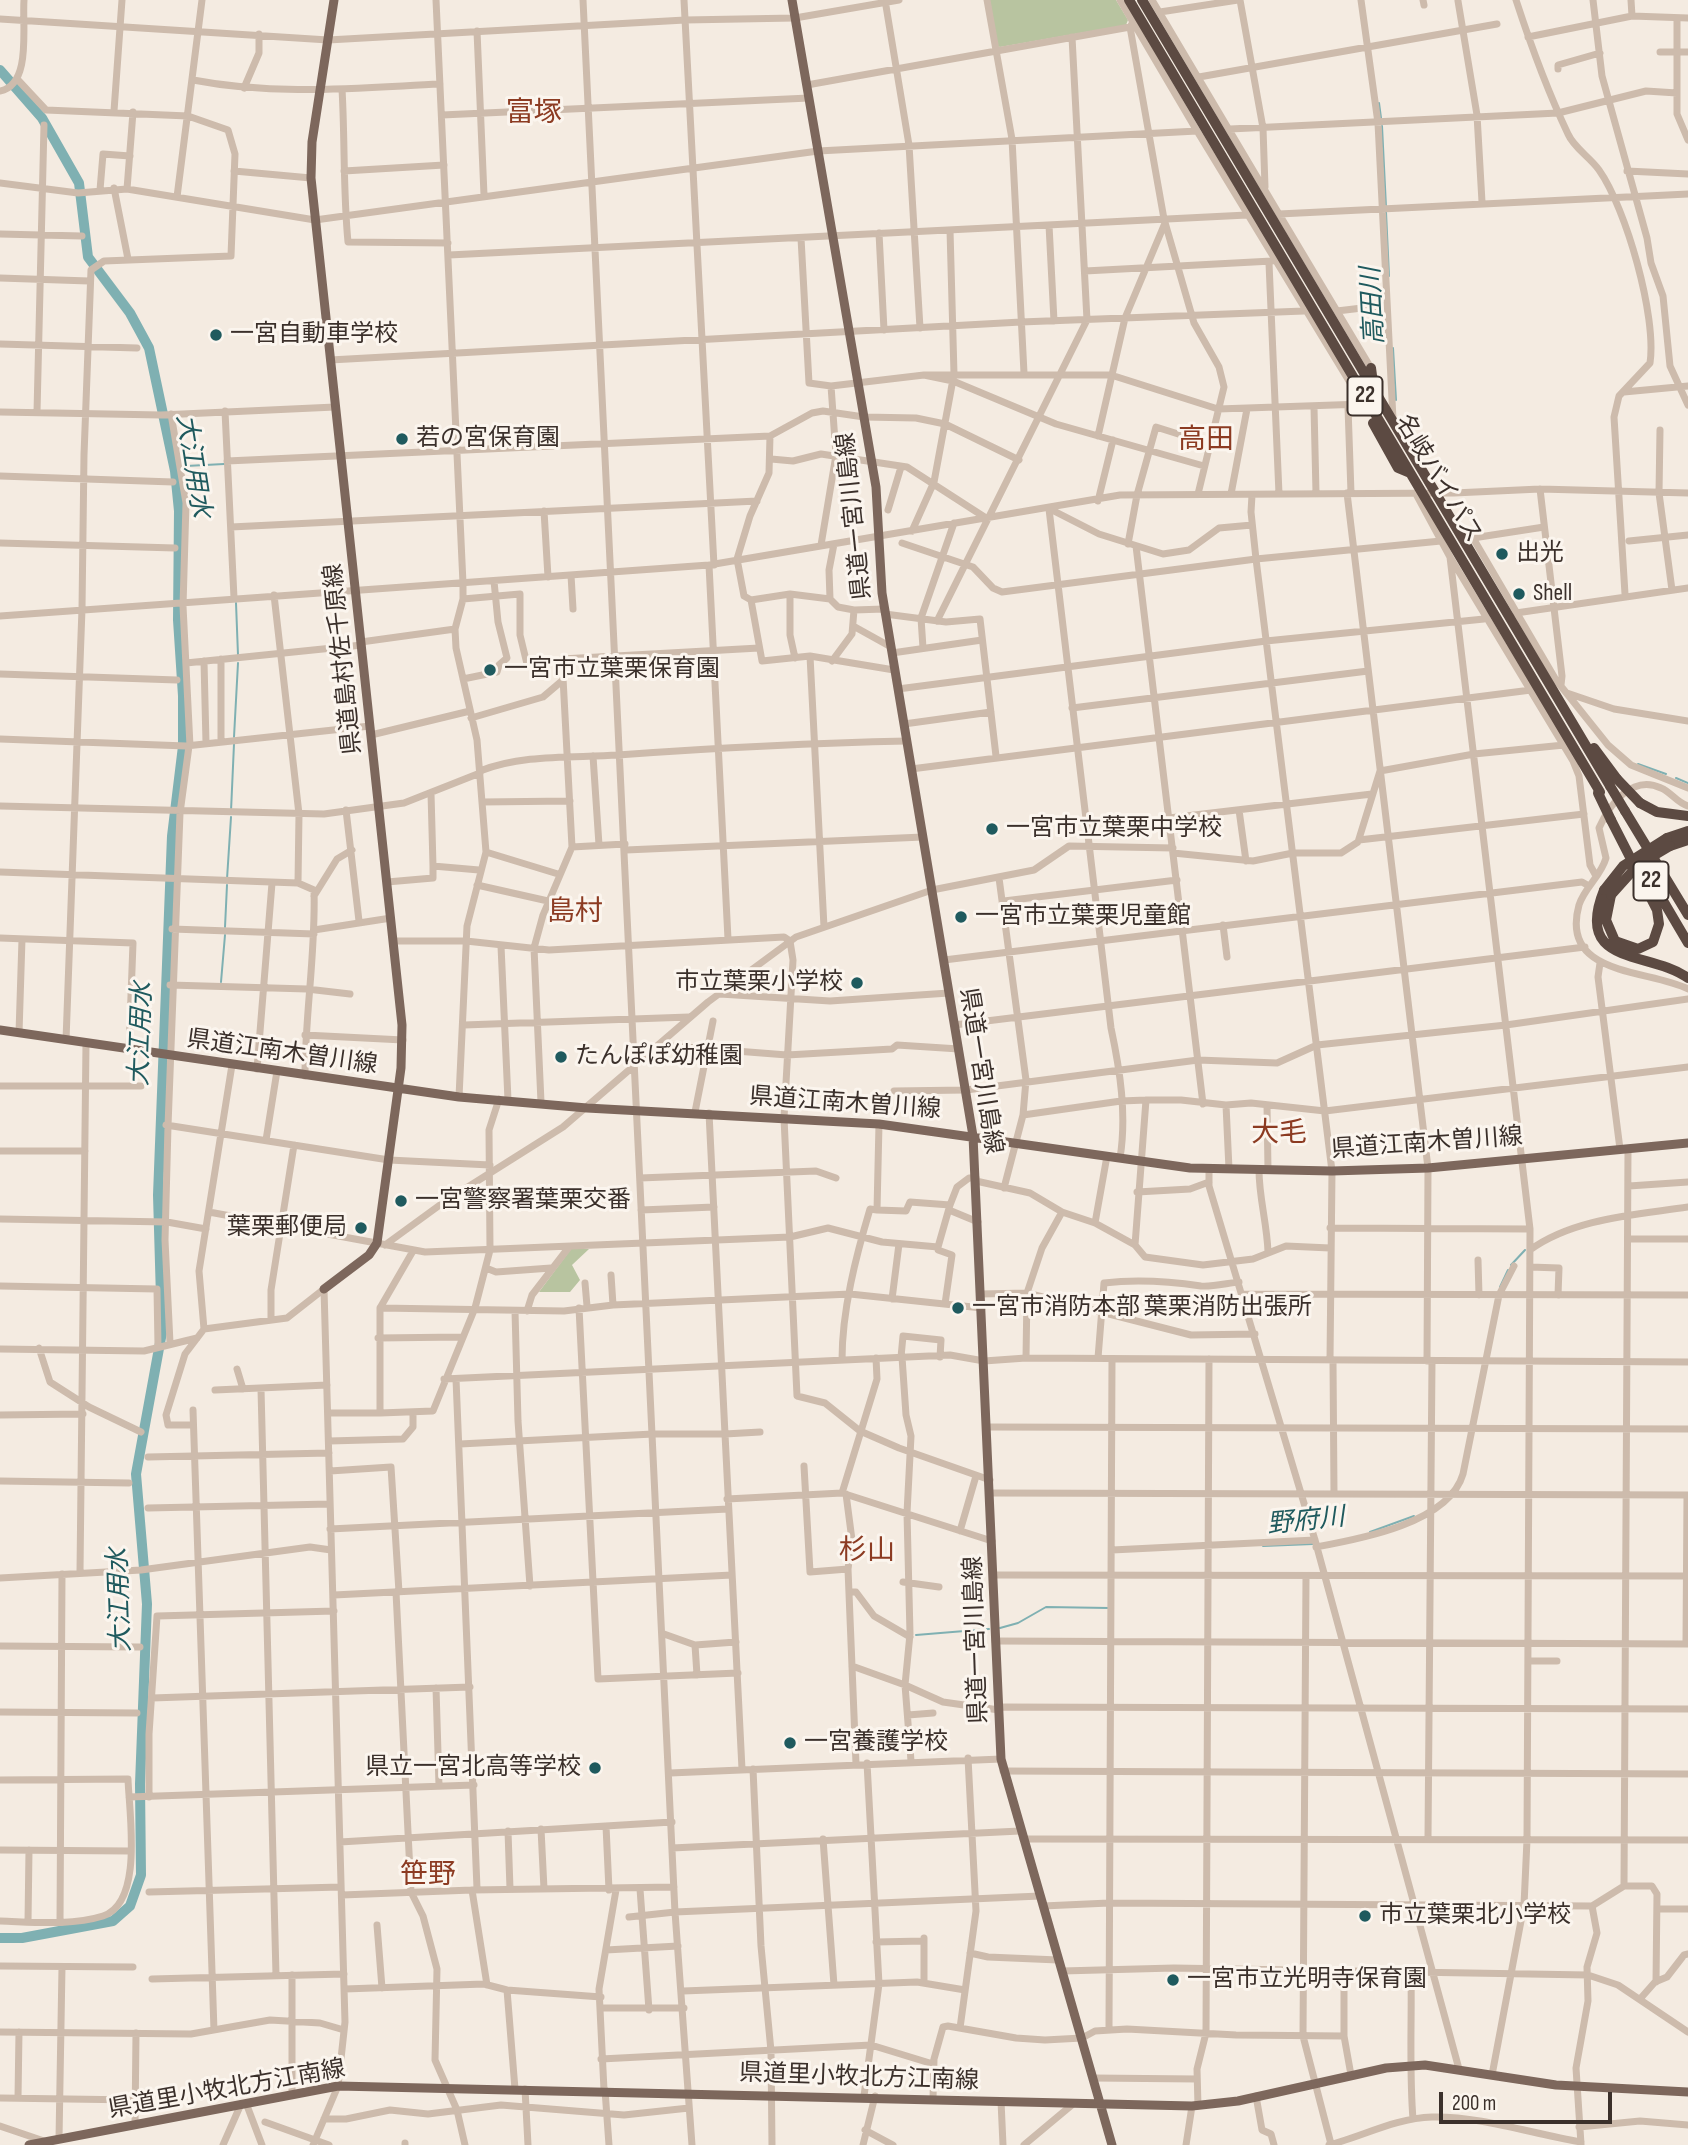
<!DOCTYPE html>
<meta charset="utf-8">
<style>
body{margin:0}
#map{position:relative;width:1688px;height:2145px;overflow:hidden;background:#f4ebe1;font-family:"Sofia Sans Condensed",sans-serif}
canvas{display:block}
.scale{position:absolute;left:1439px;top:2092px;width:173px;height:32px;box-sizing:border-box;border:4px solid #3b302b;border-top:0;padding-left:9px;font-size:21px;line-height:24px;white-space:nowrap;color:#3b302b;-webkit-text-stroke:5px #fbf5ee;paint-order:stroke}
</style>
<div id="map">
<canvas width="1688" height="2145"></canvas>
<div class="scale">200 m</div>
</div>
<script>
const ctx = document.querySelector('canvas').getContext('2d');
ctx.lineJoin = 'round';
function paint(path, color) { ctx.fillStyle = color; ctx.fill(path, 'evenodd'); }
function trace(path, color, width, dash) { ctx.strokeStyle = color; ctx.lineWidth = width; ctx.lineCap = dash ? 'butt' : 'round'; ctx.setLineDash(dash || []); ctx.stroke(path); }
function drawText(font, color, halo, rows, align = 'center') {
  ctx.font = font + ' "Sofia Sans Condensed","Noto Sans JP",sans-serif'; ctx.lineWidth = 6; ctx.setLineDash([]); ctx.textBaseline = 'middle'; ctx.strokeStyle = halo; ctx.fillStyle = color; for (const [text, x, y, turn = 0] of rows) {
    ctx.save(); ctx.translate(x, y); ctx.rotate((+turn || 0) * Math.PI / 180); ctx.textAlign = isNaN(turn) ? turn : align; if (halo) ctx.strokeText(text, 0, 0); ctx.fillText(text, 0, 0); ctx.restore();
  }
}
paint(new Path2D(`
 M989 0H1116L1128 20 1126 25 1000 47 997 46Z
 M571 1249H589L572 1265 580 1280 570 1292H539Z`), '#b8c4a0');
trace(new Path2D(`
 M1379 103 1381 118
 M1382 126 1386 207
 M1386 212 1389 276
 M1393 348 1396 400
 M186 466 224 464
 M236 603 238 655
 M234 737 238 663
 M1638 764 1666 774
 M1676 778 1688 783
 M231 811 234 744
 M227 879 231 817
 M225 927 227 885
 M221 982 225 935
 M1511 1265 1525 1250
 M1500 1287 1508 1270
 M1370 1532 1414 1516
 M1263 1546 1313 1544
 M1000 1628 1018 1623 1046 1607 1109 1608
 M916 1635 989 1629`), '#7fb0b2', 2);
trace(new Path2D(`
 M0 70 42 118 79 183 88 257 130 313 149 348 175 471 179 511 178 620 183 696V746L172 836 158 1195 162 1332 136 1474 147 1604 140 1784 141 1875 130 1906 113 1921 22 1938H0`), '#7fb0b2', 10);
trace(new Path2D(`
 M436 0 463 583V599L455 629 456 648 477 740 486 852 558 874
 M583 0 675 1912 692 2145
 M684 0 714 565
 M885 0 909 145 920 328
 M987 0 1012 139 1024 373
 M1152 0 1279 214 1688 194
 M1240 0 1263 128 1265 187
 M1361 0 1378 123 1393 419
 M1423 0 1424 5
 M1516 0C1531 46 1547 90 1568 134 1574 148 1590 157 1599 170 1626 208 1657 317 1650 363L1619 396 1614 417 1625 594
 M1593 0 1602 76 1647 238 1651 263 1663 296 1670 366 1688 405
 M1631 0 1632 16
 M1458 1 1477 115 1482 202
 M1160 12 1238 0
 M0 19 328 40 685 20 795 18 899 0
 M1677 20V114L1688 140
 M1133 22 1130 27 1164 219 1194 323 1219 367 1224 387 1198 494
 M477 31 484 195
 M1528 37 1632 16 1688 18
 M1660 52H1688
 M1558 69V65L1600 53
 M1199 77 1497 24
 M18 80 46 110 188 116 228 130 235 154 231 256 104 261 91 270 84 455 82 609 66 1040
 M193 80C276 96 356 88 440 84
 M807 85 1130 27
 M244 88 259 53V34
 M342 89C345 140 343 191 348 242L448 243
 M0 91C32 85 22 26 24 0
 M114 111 122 0
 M442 115 809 98
 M1230 129 1558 113 1646 91 1677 93
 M234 171 311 178
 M344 171 444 165
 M1627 171 1688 174
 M0 183 78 193 127 189 315 220 818 151 1197 131 1120 0
 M114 188 128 259
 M127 189 133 112
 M100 190 103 154 130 156
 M177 197 202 0
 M1279 214 1371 368
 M1049 225 1054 321
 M879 233 884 330
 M0 234 82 236
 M801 238 809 383 831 386 924 375 953 381 1056 424 1204 466
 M449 255 1247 215
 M1269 263 1279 494
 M1085 271 1272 261
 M0 278 89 281
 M1337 311 1387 305
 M0 344 137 348
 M330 360 1021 322 1304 311
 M924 375H1111L1218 409 1363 404 1197 131
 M1624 392 1688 386
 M1314 407 1316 493
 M1348 407 1351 493
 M225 411 234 598
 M0 412 161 415 335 407
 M37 412 44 125
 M171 414 186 503 183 606 190 746
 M1660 430 1659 493 1672 590
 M770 436 769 473 750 516 737 559 744 596 751 600 790 594 830 599 838 607 854 610 884 609
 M1098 436 1125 318 1165 223
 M771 459 793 461 821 454 907 467 986 518
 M227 461 770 436 812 413 823 411 864 417 916 418 945 424 1019 460
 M0 476 173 482
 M1540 489 1562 676 1561 685
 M1347 493 1428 1168 1427 1361
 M1231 494 1247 409
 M1416 494 1450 557 1573 761 1579 776 1590 865 1596 876
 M1252 495 1251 512 1256 559 1332 1171 1330 1360
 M1098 501 1113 440
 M1049 509 1111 1028C1120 1070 1127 1115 1120 1158
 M1050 509 1099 534 1163 554 1189 550 1219 528 1252 525
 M888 510 901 467
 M544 511 548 577
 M231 527 757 501
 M912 531 934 482 954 374 950 230
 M1459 531 1473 538 1556 680 1608 745 1631 765 1688 788
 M1473 538 1544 527
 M1629 541 1688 535
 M0 543 175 548
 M902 543 973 567 993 588 1002 592 1256 559 1441 541
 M1128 544 1137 495 1156 427 1210 444
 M821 545 836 455 831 386
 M1136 546 1203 1104
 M1450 557 1530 1229 1527 1840 1524 1905 1492 2075
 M709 565 728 939
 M571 575 573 609
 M790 594V635L795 658
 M463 599 520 594V635L527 664
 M830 599 829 570 834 544
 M751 600 762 661 810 656 894 670
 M1516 613 1688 588
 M885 614 946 622 980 619 996 756
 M0 616 709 565 1120 495 1454 493 1540 489 1688 493
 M937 621 1087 320 1072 37
 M855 627 891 647
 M361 642 455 629
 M923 648 921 618 954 523
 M892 653 982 640
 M810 656 824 927
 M221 659V741
 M204 661 206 743
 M832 661 852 634 854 610
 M186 663 362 645
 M0 674 177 680
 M463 679 497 672 499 665 507 658 498 622 494 581
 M898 689 1266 641 1484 619 1487 615
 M1567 693 1614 709 1688 721
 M1072 708 1368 671
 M471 718 543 697 563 680
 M904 724 991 712
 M371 735 470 711
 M0 739 186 746 370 726
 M593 756 599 845
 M911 769 1531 690
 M480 771C522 754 573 758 618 755 714 748 810 743 907 741
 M431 793 433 866
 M482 802 570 801
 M0 806 324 814 404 803 480 773
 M1688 806C1677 803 1671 792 1661 788 1632 774 1609 805 1599 828L1606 858C1601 876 1585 887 1579 905 1559 977 1650 969 1688 989
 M346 810 359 921
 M1239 810 1246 861
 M1169 818 1372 794
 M1359 840 1584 814
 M572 847 625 844
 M626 850 923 837
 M1173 853 1253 861 1293 853H1341L1358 842 1380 771 1474 754 1564 745
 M0 872 298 883 299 814 274 595
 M999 878 1026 1080 1023 1115 1004 1188
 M387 882 433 878V866L479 870
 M298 883 314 890C316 952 305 1013 305 1076
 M477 885 548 901
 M314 896 337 859 352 850
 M1004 901 1177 880
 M1223 925 1227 957
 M172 929 314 934
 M314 930 391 918
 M0 938 133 943 129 1049
 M394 941H466L549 950 784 937 790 941 793 960 784 1118 797 1396 825 1403 860 1431 899 1448 990 1480
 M501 946 508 1100
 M944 960 1582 882 1589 886
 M1600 963 1598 977 1620 1149
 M170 985 307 989 350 994
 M720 994 830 1001 949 993
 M464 1025 689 1017
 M954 1025 1585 947
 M19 1033 22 939
 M305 1035 403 1040
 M659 1045 787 1055 892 1049 897 1045 959 1049
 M257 1069 272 883
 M0 1086H141
 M894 1091 966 1090 1198 1060 1277 1063 1317 1045 1506 1025 1688 999
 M459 1097 467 926 486 852
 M541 1102 534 948 543 915 572 847 562 659 759 648
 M1226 1105 1229 1169
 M1267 1105 1268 1170
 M695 1112 713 1021
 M709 1113 725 1434 760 1432
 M1023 1115 1121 1101 1146 1100H1181L1226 1105 1251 1103 1325 1111 1688 1067
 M166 1125 389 1160 490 1165
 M266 1140 277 1071
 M0 1151H85
 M1209 1168V1186L1315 1540 1459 2069
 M1259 1170C1259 1198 1267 1223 1268 1252
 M640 1178 816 1171 836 1178
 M976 1181 1030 1193 1062 1212 1095 1223 1135 1245 1145 1257 1203 1265 1253 1259 1286 1246 1330 1248
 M1629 1186 1688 1182
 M1137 1192 1190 1189 1209 1182
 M641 1210 714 1207
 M877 1210 906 1211 910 1202 950 1205 957 1187 969 1178H976
 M949 1210 978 1222
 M209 1212 425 1252 790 1237 828 1228 882 1242 938 1247V1250L952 1255 945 1304
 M0 1219 167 1222 206 1229
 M1095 1223 1107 1156
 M1330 1228 1530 1229
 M1628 1239H1688
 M385 1245 444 1202 563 1127 708 1002 796 937 932 890 1034 870 1069 846 1173 848
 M1135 1245 1146 1100
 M938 1247 950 1205
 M1530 1250C1574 1218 1636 1215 1688 1207
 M1478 1260 1479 1295
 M1530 1267 1559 1268 1558 1295
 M486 1268 496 1272 551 1268
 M611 1275 613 1305
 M585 1283 587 1306
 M0 1286 157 1289 158 1346
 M981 1294 1027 1293 1191 1335 1255 1334
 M1243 1294 1688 1295
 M892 1299 899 1244
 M380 1308 564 1311 613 1305 850 1294 982 1308
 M579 1308 598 1679 738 1673
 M515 1311 518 1421 530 1586
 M527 1311 532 1295 569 1247
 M271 1320V1290L294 1145
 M204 1329 287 1318 324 1289
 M378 1338 461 1337
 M170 1343 165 1240 168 1126 180 813 189 746
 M39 1348 50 1382 89 1407 141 1432
 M0 1349 144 1351 197 1338
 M901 1357 903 1336 941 1340 940 1357
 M902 1357 906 1415 911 1436 907 1513 910 1634 905 1685 911 1761
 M1026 1358 1027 1293 1042 1248 1062 1212
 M1098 1358 1104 1283C1138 1279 1167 1281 1201 1286 1212 1287 1228 1283 1239 1282
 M842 1360C842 1310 856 1256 870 1209L877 1210 879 1124
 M1333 1361 1334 1493
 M237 1369 243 1389
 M444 1379 950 1355 984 1361 1026 1358 1688 1362
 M456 1379 477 1888
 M261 1389 276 1975
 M215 1390 327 1385
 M193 1410 214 2030
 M328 1413H380V1308L413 1251
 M380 1413 433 1411 475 1308 490 1250 489 1130 499 1099
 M0 1415 83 1414
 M193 1425H168L166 1415 185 1354 204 1329 199 1271 232 1065
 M987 1427 1688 1429
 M329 1441 403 1439 413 1427V1412
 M460 1444 653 1434H725L742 1769
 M148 1457 329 1453
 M804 1466 810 1572 848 1569
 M330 1471 391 1467 399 1592
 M0 1481 129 1483
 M842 1493 877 1379 876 1358
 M990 1493 1688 1495
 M846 1494 852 1540 848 1569 856 1764
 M727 1499 842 1493 992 1541
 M148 1508 330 1504
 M330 1529 728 1509
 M960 1531 976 1476
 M1316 1547C1360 1539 1449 1523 1463 1474L1499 1295 1514 1266
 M1112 1550 1315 1540
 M80 1572 86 1043
 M993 1575 1688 1576
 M1306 1576 1303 2036 1331 2144
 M0 1578 141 1570 310 1547 331 1550
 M903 1582 939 1587
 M396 1592 411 1892 423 1916 437 1969 435 2060 457 2110 465 2145
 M849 1592H856L874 1616 910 1637
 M334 1595 732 1575
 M664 1634 695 1645 736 1642
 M995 1641 1688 1644
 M1686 1642 1687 1495
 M695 1645 697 1675
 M0 1646 140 1647
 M1529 1661H1557
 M852 1666 905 1685 943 1702 999 1710
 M436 1688 439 1786
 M152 1698 470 1687
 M998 1707 1688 1709
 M0 1712 137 1713
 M908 1715 933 1713
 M753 1769 761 1946 771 2051 772 2145
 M1003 1771 1688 1774
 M670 1773 1001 1759
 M0 1780 128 1779C129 1812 144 1903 103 1916 71 1926 33 1922 0 1921
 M129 1797 474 1785
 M149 1797V1734L157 1616 334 1611
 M606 1826 609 1890
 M541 1829 544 1889
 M508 1831 510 1889
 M1428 1838 1432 1361
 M823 1839 834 1985
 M1023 1839 1688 1840
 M340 1842 672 1822
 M672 1848 1020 1831
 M0 1850 130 1851
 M1624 1886 1628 1149
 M640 1889 649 2010
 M149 1892 341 1887
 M342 1895 472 1890
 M1043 1906 1109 1903 1592 1906 1624 1886H1652L1657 1894 1656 1982
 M1658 1909H1688
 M629 1917 675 1912 1040 1896
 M28 1922 29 1850
 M60 1922 62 1574
 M377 1925 382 1988
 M876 1942 924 1941
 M606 1950 678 1946
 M970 1953 988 1957 1058 1960
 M0 1966 133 1967
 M1344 1970V2036L1351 2075
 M1062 1971 1174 1968 1588 1975 1618 1985 1688 2032
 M1411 1971C1412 2020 1409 2070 1413 2119
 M152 1979 344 1974
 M924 1983V1938
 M487 1985 472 1890 674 1887
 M345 1989 484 1984 507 1990 601 1997
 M507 1990 515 2089
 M683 1991 917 1982 965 1990
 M1640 1999 1655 1982 1667 1977 1684 1955 1688 1954
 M601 2008H684
 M960 2028 976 1911 968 1758
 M1109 2030 1112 1359
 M0 2032 191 2034 270 2020 320 2023 344 2030
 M601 2059 871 2045 933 2064
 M1093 2078 1197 2079
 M525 2089 528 2145
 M604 2090 599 1989 616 1890
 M605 2090 609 2145
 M292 2095V1975
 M864 2096 879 1984 867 1763
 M1256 2096 1262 2130 1271 2134 1274 2145
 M0 2098 136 2100
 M18 2098 19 2032
 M933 2099 934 2059 943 2027 948 2026 1016 2038 1045 2040 1082 2038 1095 2031 1127 2029 1236 2035 1344 2036
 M1001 2101 1003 2145
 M246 2103 262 2145
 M1198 2106 1197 2069 1206 2033 1209 1359
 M324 2119H346L390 2110 428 2114 501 2105 624 2115 689 2108
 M265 2122 329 2145
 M135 2125 136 2033
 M0 2126 44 2141
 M1579 2127 1640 2121 1688 2125
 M865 2130 893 2145
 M59 2139 62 1967
 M405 2143V2145
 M1581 2144 1576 2068 1588 2001 1587 1967 1597 1933 1592 1906
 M223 2145 241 2104
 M313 2145 338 2086 345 2022 324 1289
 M863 2145 875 2096
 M1024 2145 1073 2104
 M1186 2145 1192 2106
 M1329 2145C1363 2136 1396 2118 1432 2117 1482 2116 1532 2134 1581 2142`), '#cdbbac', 7);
trace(new Path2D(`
 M792 0 876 487 882 593 973 1136 1001 1759 1112 2145
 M0 1030 459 1097 587 1108 879 1124 1190 1168 1332 1171 1428 1168 1688 1143
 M324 1289 369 1255 377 1243 401 1068 402 1025 311 178 312 142 334 0
 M29 2145 338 2086 1192 2106 1238 2101 1386 2068 1425 2065 1556 2085 1688 2092`), '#7d675c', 9);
trace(new Path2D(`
 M1129 0 1600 792
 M1142 0 1610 786
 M1371 368 1374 391
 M1373 423 1398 468 1410 473
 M1594 748 1617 779
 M1640 803 1657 812 1688 816
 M1625 811 1688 915
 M1611 820 1657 910 1659 924 1653 942 1638 949 1615 941 1606 920 1611 895
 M1667 838 1688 831
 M1670 846 1688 840
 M1645 870 1688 943
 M1604 890C1573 967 1649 950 1688 978`), '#5c4a42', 10);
trace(new Path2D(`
 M1617 779 1640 803
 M1610 786 1625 811
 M1598 793 1611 820
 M1604 890 1623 866 1667 838
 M1611 895 1638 865 1670 846`), '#5c4a42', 10);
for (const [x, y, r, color] of [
 [216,335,7,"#1f5a5e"],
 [402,439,7,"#1f5a5e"],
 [1502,554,7,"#1f5a5e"],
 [1519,594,7,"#1f5a5e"],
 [490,670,7,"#1f5a5e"],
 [992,829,7,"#1f5a5e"],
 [961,917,7,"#1f5a5e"],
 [857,983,7,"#1f5a5e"],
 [561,1057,7,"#1f5a5e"],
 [401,1201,7,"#1f5a5e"],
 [361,1228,7,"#1f5a5e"],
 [958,1308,7,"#1f5a5e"],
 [790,1743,7,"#1f5a5e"],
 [595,1768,7,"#1f5a5e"],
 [1365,1916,7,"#1f5a5e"],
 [1173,1980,7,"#1f5a5e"]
]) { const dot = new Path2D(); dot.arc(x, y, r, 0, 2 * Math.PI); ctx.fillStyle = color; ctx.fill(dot); trace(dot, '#fbf5ee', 2.5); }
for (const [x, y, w] of [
 [1365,396,35],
 [1651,881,35]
]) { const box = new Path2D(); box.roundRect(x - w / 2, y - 19.5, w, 39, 5); ctx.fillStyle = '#fbf5ee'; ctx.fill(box); trace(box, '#3b302b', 2); }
drawText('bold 23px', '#3b302b', null, [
 ["22",1365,396],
 ["22",1651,881]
]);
drawText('24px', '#3b302b', '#fbf5ee', [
 ["一宮自動車学校",230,335],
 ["若の宮保育園",416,439],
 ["出光",1516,554],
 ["Shell",1533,594],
 ["一宮市立葉栗保育園",504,670],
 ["一宮市立葉栗中学校",1006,829],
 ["一宮市立葉栗児童館",975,917],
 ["市立葉栗小学校",843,983,"right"],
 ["たんぽぽ幼稚園",575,1057],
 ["一宮警察署葉栗交番",415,1201],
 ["葉栗郵便局",347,1228,"right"],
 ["一宮市消防本部 葉栗消防出張所",972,1308],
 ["一宮養護学校",804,1743],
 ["県立一宮北高等学校",581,1768,"right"],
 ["市立葉栗北小学校",1379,1916],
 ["一宮市立光明寺保育園",1187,1980]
], 'left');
drawText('24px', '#3b302b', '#fbf5ee', [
 ["名岐バイパス",1438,479,59],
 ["県道一宮川島線",855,516,-96],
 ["県道島村佐千原線",344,659,-96],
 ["県道江南木曽川線",282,1053,8],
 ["県道一宮川島線",980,1071,81],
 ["県道江南木曽川線",845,1104,4],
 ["県道江南木曽川線",1427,1144,-4],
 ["県道一宮川島線",977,1640,-92],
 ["県道里小牧北方江南線",859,2078,2],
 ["県道里小牧北方江南線",227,2090,-10]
]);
drawText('italic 26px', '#1f5a5e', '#fbf5ee', [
 ["高田川",1374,306,-93],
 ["大江用水",192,466,81],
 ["大江用水",142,1034,-88],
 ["野府川",1306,1522,-6],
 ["大江用水",121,1600,-92]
]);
drawText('28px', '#8c3b22', '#fbf5ee', [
 ["富塚",534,114],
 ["高田",1206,441],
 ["島村",575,913],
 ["大毛",1279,1134],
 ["杉山",867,1552],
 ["笹野",428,1876]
]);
</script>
